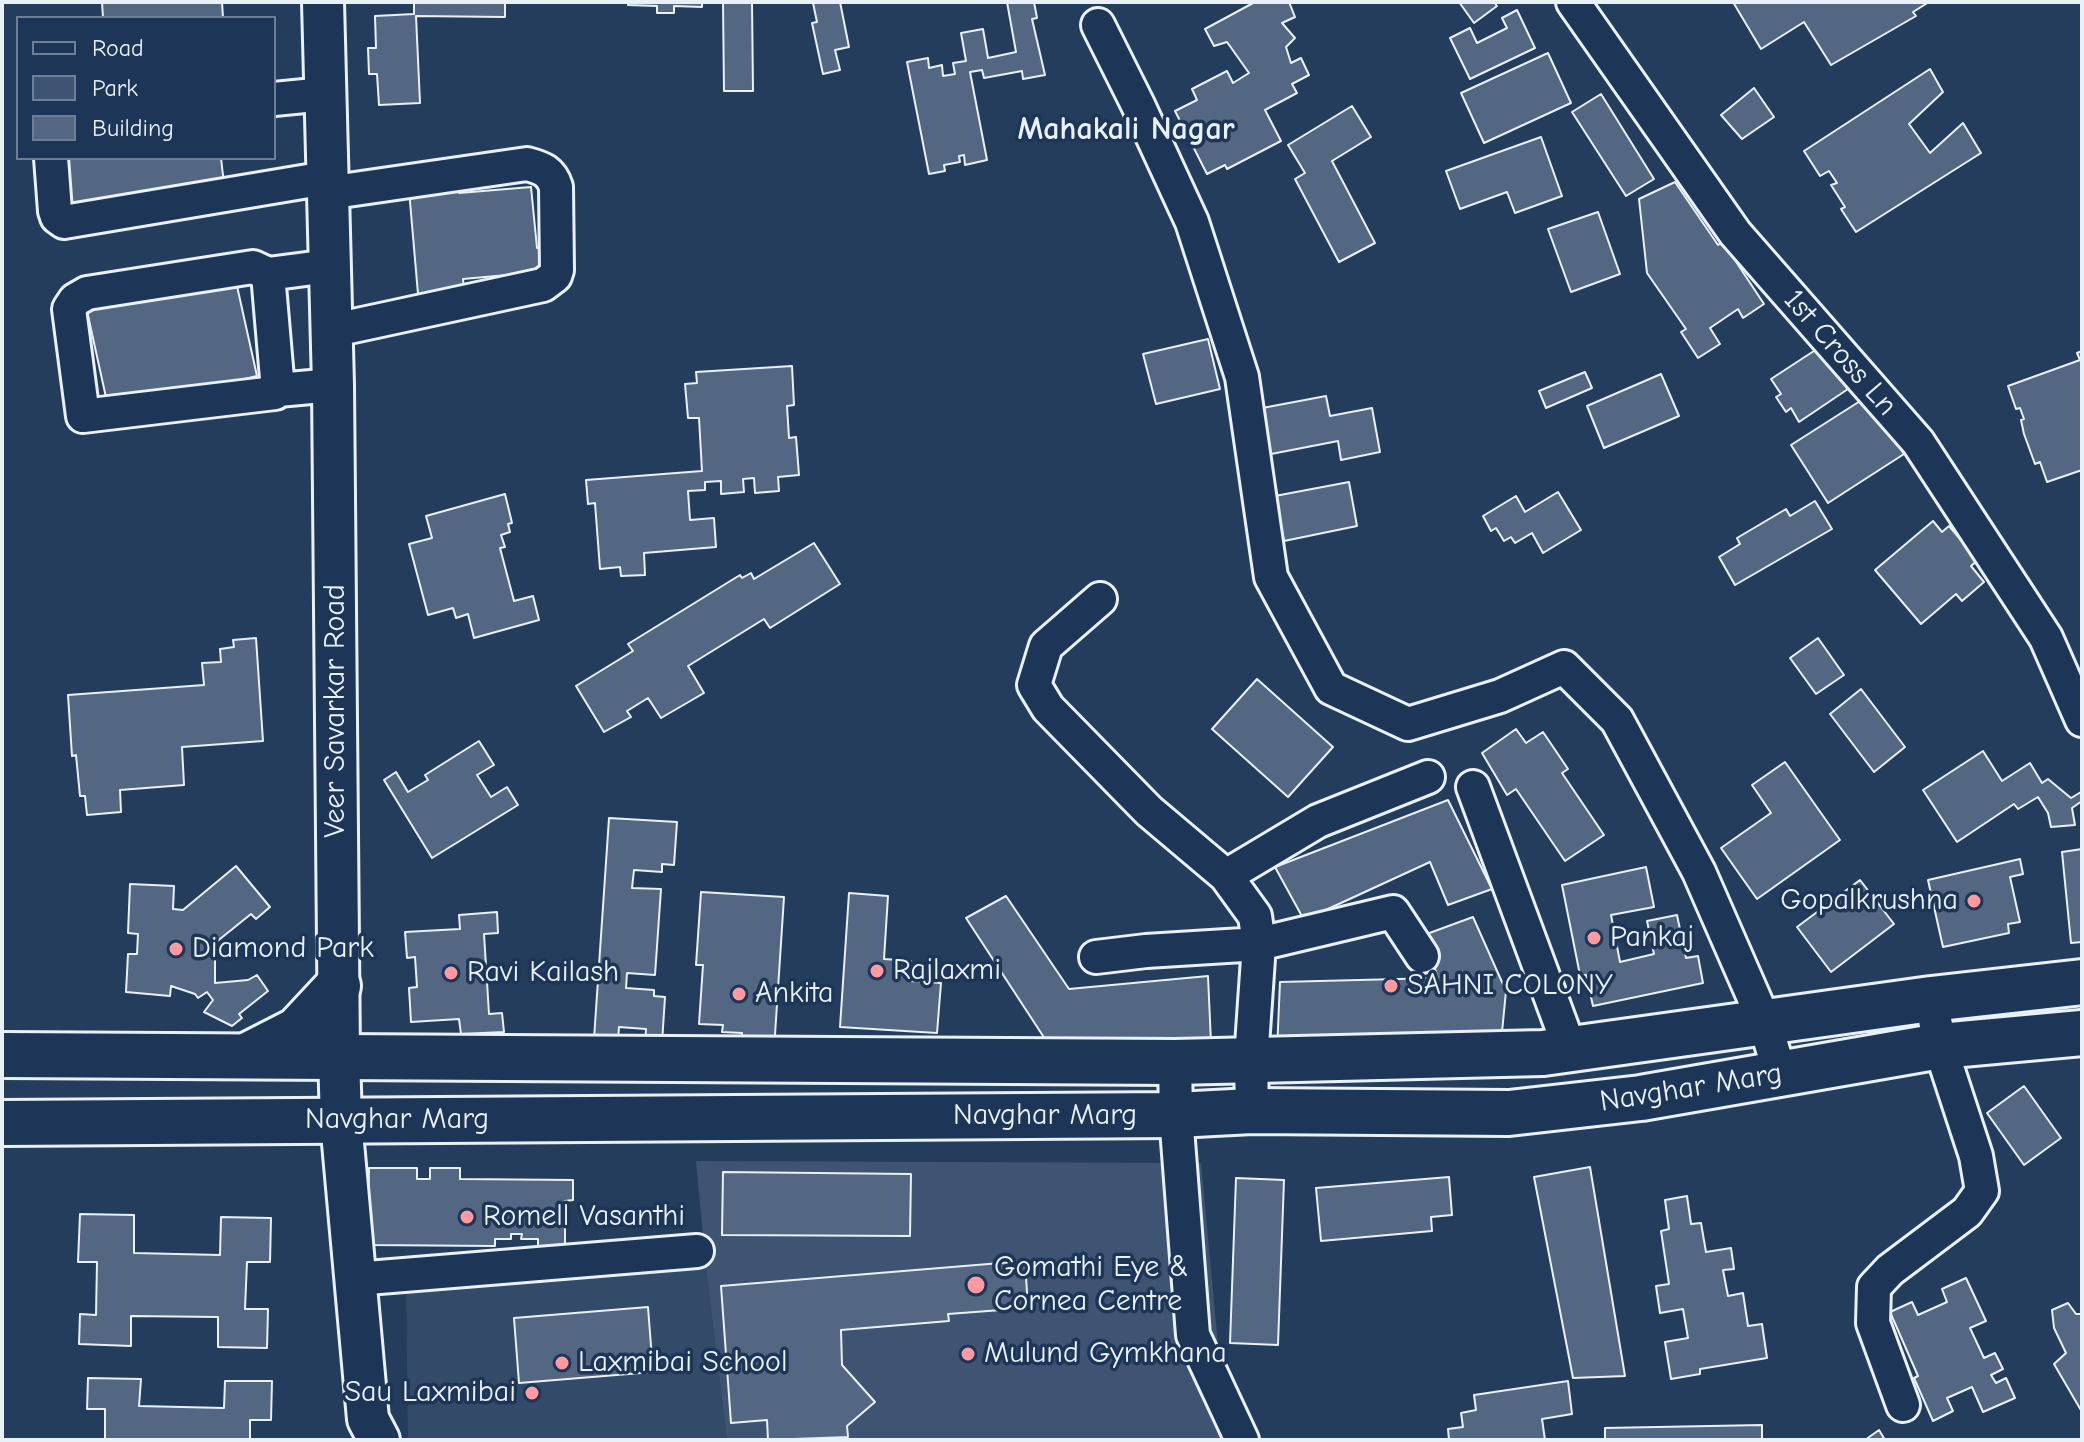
<!DOCTYPE html>
<style>
body{margin:0}
#map{position:relative;width:2084px;height:1442px;overflow:hidden;background:#253d5d;font-family:"Comic Neue",sans-serif}
canvas{display:block}
.frame{position:absolute;inset:0;border:4px solid #e8f1f8;pointer-events:none}
.legend{position:absolute;left:16px;top:16px;width:260px;height:144px;box-sizing:border-box;background:#1d3557;border:2px solid #6e8097;margin:0;padding:10px 14px;list-style:none;font-size:24px;color:#e8f1f8}
.legend li{display:flex;align-items:center;gap:16px;height:40px}
.legend b{width:40px;border:2px solid #6e8097}
</style>
<div id="map">
<canvas width="2084" height="1442"></canvas>
<div class="frame"></div>
<ul class="legend">
<li><b style="height:10px;background:#1d3557"></b>Road</li>
<li><b style="height:22px;background:#3e5472"></b>Park</li>
<li><b style="height:22px;background:#536782"></b>Building</li>
</ul>
</div>
<script>
const ctx = document.querySelector('canvas').getContext('2d');
ctx.lineJoin = 'round';
function paint(path, color) { ctx.fillStyle = color; ctx.fill(path, 'evenodd'); }
function trace(path, color, width, dash) { ctx.strokeStyle = color; ctx.lineWidth = width; ctx.lineCap = dash ? 'butt' : 'round'; ctx.setLineDash(dash || []); ctx.stroke(path); }
function drawText(font, color, halo, rows, align = 'center') {
  ctx.font = font + ' "Comic Neue",sans-serif'; ctx.lineWidth = 7; ctx.setLineDash([]); ctx.textBaseline = 'middle'; ctx.strokeStyle = halo; ctx.fillStyle = color; for (const [text, x, y, turn = 0] of rows) {
    ctx.save(); ctx.translate(x, y); ctx.rotate((+turn || 0) * Math.PI / 180); ctx.textAlign = isNaN(turn) ? turn : align; if (halo) ctx.strokeText(text, 0, 0); ctx.fillText(text, 0, 0); ctx.restore();
  }
}
paint(new Path2D(`
 M706 1268 727 1440H408L406 1286Z`), '#334a68');
paint(new Path2D(`
 M696 1161 1201 1163 1227 1440H727L706 1268Z`), '#3e5472');
const building = new Path2D(`
 M102 2H222L223 18H103Z
 M414 2H505V17L416 16 420 103 379 105 377 74H369L368 48H376L375 16 414 14Z
 M628 2H702V7L674 6V13H657V6L628 5Z
 M723 2H752L753 91H724Z
 M840 2 849 47 835 50 840 70 823 74 812 23 817 22 813 3Z
 M1007 2H1034L1037 18 1032 19 1045 75 1023 79 1022 71 984 78 982 70 970 72 987 160 965 165 964 155 959 156 960 162 944 165 945 171 929 174 907 62 928 58 929 68 942 65 943 76 955 74 953 63 966 61 961 33 983 29 988 58 1016 52Z
 M1255 2H1289L1295 17 1282 23 1295 38 1286 47 1291 63 1301 58 1309 75 1292 84 1297 93 1265 110 1281 141 1227 169 1225 165 1207 174 1175 111 1197 100 1192 89 1227 71 1233 83 1249 73 1227 42 1214 46 1205 29Z
 M1459 2H1494L1497 6 1474 23Z
 M1733 2H1929L1913 12 1916 16 1831 65 1804 22 1761 49Z
 M1517 10 1535 48 1470 79 1450 38 1470 28 1477 43 1507 28 1502 18Z
 M1548 53 1571 103 1484 143 1461 93Z
 M1930 69 1943 92 1909 124 1930 153 1963 123 1981 153 1856 232 1841 209 1845 207 1831 185 1837 183 1829 171 1820 176 1804 151Z
 M1754 88 1774 117 1742 139 1721 115Z
 M1601 94 1654 179 1626 196 1572 112Z
 M1352 106 1371 137 1332 161 1375 243 1339 262 1295 179 1305 173 1288 145Z
 M1541 137 1562 196 1515 213 1507 192 1460 209 1446 171Z
 M59 158H221L224 184 64 215Z
 M1675 182 1718 245 1723 242 1764 304 1743 318 1738 309 1710 328 1720 344 1698 358 1681 332 1686 329 1647 273 1639 199Z
 M458 185 459 193 531 187 537 248 549 247 551 271 463 279 464 290 418 294 409 190Z
 M1598 212 1620 274 1571 292 1548 229Z
 M235 277 257 376 109 411 87 311Z
 M1208 339 1220 389 1156 404 1143 354Z
 M1820 347 1848 389 1799 422 1791 408 1786 412 1776 397 1781 394 1771 379Z
 M2082 351V470L2047 482 2040 462 2035 464 2024 434 2021 420 2024 419 2020 408 2016 409 2008 386 2080 360 2077 353Z
 M792 366 794 405 787 406 789 438 796 437 799 475 778 477 779 491 755 493 754 478 743 479 744 492 721 494V481L705 482V490L688 491 690 520 714 518 716 547 644 553 645 575 621 576 620 567 600 569 595 503 588 504 586 480 702 471 699 418H688L685 384 697 383 696 372Z
 M1585 372 1592 388 1546 408 1539 391Z
 M1661 374 1679 416 1604 448 1587 406Z
 M1326 396 1330 416 1372 408 1380 452 1341 460 1338 441 1266 455 1257 409Z
 M1868 396 1904 454 1828 503 1791 445Z
 M1349 482 1357 526 1284 541 1275 496Z
 M1558 492 1581 530 1543 553 1532 533 1515 543 1511 537 1504 541 1496 528 1491 531 1483 516 1516 496 1525 512Z
 M505 494 512 523 508 524 510 532 501 535 505 547 500 548 514 601 533 596 539 620 474 638 468 614 456 618 453 608 428 615 409 544 432 538 426 516Z
 M1815 501 1832 529 1735 585 1719 557 1740 544 1737 538 1786 509 1790 516Z
 M1933 521 1942 532 1949 526 1978 560 1971 566 1984 582 1962 601 1956 594 1921 624 1875 570Z
 M814 543 840 584 770 628 764 619 688 666 704 693 661 718 648 698 627 711 631 717 604 732 576 686 633 651 628 644 740 575 742 578 751 573 754 579Z
 M256 638 263 741 182 747 184 785 120 790 121 812 87 815 85 796H80L76 755 72 756 68 695 204 685 202 663 221 662 220 649 234 647 233 640Z
 M1818 638 1844 675 1816 694 1790 658Z
 M1257 679 1333 747 1288 797 1212 729Z
 M1861 689 1905 747 1874 772 1830 714Z
 M1516 729 1526 743 1543 732 1568 769 1562 773 1604 835 1565 861 1516 789 1507 795 1482 753Z
 M479 741 494 765 477 775 491 797 507 787 518 805 432 858 384 780 396 772 408 792 428 780 425 775Z
 M1983 751 2002 781 2030 763 2042 783 2048 779 2071 798 2081 792 2082 801 2072 808 2075 825 2051 827 2048 813 2038 797 2018 809 2014 804 1957 842 1923 790Z
 M1785 762 1840 840 1757 899 1721 848 1771 813 1752 785Z
 M1448 800 1492 889 1448 905 1430 862 1304 920 1275 867Z
 M609 818 677 822 674 865 662 864V872L634 870 632 888 661 889 655 975 627 973 626 988 654 990V996L665 997 662 1043H645L646 1029 619 1027 618 1041 594 1039Z
 M2082 849V942L2071 943 2062 852Z
 M2020 859 2023 874 2010 877 2020 922 2008 924 2009 933 1943 947 1928 880Z
 M236 866 270 907 256 919 251 914 215 943V983L248 980 257 975 268 991 239 1014 242 1018 232 1026 204 1012 213 1000 207 992 198 998 195 994 171 986 170 996 126 992 128 954H137L138 934 128 933 130 884 174 886 173 909 183 910Z
 M1646 867 1654 907 1611 915 1620 962 1654 954 1647 921 1677 915 1686 958 1698 956 1703 983 1593 1006 1586 975H1580L1562 885Z
 M1860 880 1894 924 1831 972 1797 927Z
 M701 892 784 897 774 1050 741 1048 742 1033 722 1032 723 1025 699 1024 703 965H696Z
 M849 893 888 896 884 959 911 961 910 981 941 983 937 1033 840 1027Z
 M1006 896 1069 989 1208 976 1211 1043 1045 1039 966 918Z
 M497 912 498 933 484 934 489 1014 502 1013 504 1032 461 1034 459 1019 411 1022 409 988 417 987 415 957 407 958 405 932 460 929 459 915Z
 M1473 917 1506 991 1500 1053 1277 1051 1280 982 1438 978 1424 935Z
 M2024 1086 2061 1138 2024 1165 1987 1113Z
 M1590 1167 1625 1376 1573 1378 1534 1177Z
 M369 1168H417V1179H430V1168H460V1179L573 1180V1200L565 1201V1246L538 1247V1239H521L522 1234H511V1239H495V1246L368 1245Z
 M723 1172 911 1174 910 1236 722 1235Z
 M1449 1177 1452 1215 1431 1217 1432 1231 1321 1241 1316 1188Z
 M1236 1178 1284 1180 1278 1345 1230 1343Z
 M1687 1196 1691 1224 1701 1223 1706 1252 1731 1248 1734 1269 1723 1270 1728 1296 1743 1293 1748 1326 1762 1324 1767 1358 1700 1369V1374L1671 1379 1665 1342 1688 1338 1683 1309 1660 1313 1656 1286 1669 1284 1661 1231 1669 1229 1665 1200Z
 M80 1214 134 1215V1253L220 1255 221 1217 271 1218 270 1262H247L245 1309H268L267 1348 218 1347V1317L131 1316V1346L79 1344 80 1314 96 1315 97 1262H78Z
 M1025 1261 1028 1308 948 1314 949 1321 841 1330 842 1365 875 1402 847 1426 848 1437 768 1440 767 1420 731 1423 721 1286Z
 M1966 1278 1986 1321 1970 1328 1984 1358 1995 1353 2003 1369 1991 1375 1996 1383 2006 1378 2015 1398 1983 1412 1972 1387 1947 1398 1953 1411 1933 1421 1914 1378 1918 1376 1890 1312 1912 1302 1918 1315 1947 1302 1942 1289Z
 M2068 1303 2076 1314H2082V1412L2054 1364 2066 1353 2054 1328 2052 1310Z
 M648 1307 653 1372 519 1383 514 1318Z
 M88 1378 141 1379 139 1406 224 1408 225 1381H272L271 1420H250V1440H105V1409H87Z
 M1568 1381 1572 1414 1542 1419 1545 1440H1449L1448 1429 1463 1427 1461 1413 1476 1410 1474 1395Z
 M1762 1425V1440H1605V1428Z
 M1879 1430 1885 1440H1865Z`);
paint(building, '#536782');
trace(building, '#e8f1f8', 2);
const minor = new Path2D(`
 M1573 2 1735 233 1918 442 2046 638 2082 720
 M1098 25 1138 105 1192 222 1242 377 1271 577 1331 688 1408 724 1500 696 1564 667 1617 720 1699 872 1765 1023 1780 1074
 M274 99 325 94
 M51 158 55 211 57 217 64 222 326 178
 M327 193 527 164C542 168 551 171 556 187L557 270 555 276 543 285 330 331
 M253 267 268 274 278 390 275 393 83 416 69 309 75 300 87 293Z
 M268 274 329 266
 M278 390 333 385
 M1100 599 1046 646 1034 685 1048 708 1149 811 1226 876 1255 916 1259 944 1251 1060 1252 1111
 M1473 787 1570 1049
 M1226 876 1318 821 1428 777
 M1096 957 1146 951 1259 944 1393 912 1422 956
 M1175 1062 1176 1115 1193 1335 1242 1440
 M355 1279 697 1251
 M1903 1405 1873 1323 1874 1287 1890 1270 1967 1212 1982 1191 1976 1156 1940 1046 1931 999`);
const tertiary = new Path2D(`
 M323 2 333 385 339 1055 341 1121 368 1419 379 1440`);
const secondary = new Path2D(`
 M250 1054 297 1030 338 986
 M2 1055 1175 1062 1543 1053 1931 999 2082 982
 M2 1123 1176 1115 1252 1111 1509 1113 1641 1098 1940 1046 2082 1033`);
trace(minor, '#e8f1f8', 38);
trace(tertiary, '#e8f1f8', 46);
trace(secondary, '#e8f1f8', 50);
trace(minor, '#1d3557', 32);
trace(tertiary, '#1d3557', 40);
trace(secondary, '#1d3557', 44);
for (const [x, y, r, color] of [
 [1974,901,8,"#ff9aa2"],
 [1594,938,8,"#ff9aa2"],
 [176,949,8,"#ff9aa2"],
 [877,971,8,"#ff9aa2"],
 [451,973,8,"#ff9aa2"],
 [1391,986,8,"#ff9aa2"],
 [739,994,8,"#ff9aa2"],
 [467,1217,8,"#ff9aa2"],
 [976,1285,10,"#ff9aa2"],
 [968,1354,8,"#ff9aa2"],
 [562,1363,8,"#ff9aa2"],
 [532,1393,8,"#ff9aa2"]
]) { const dot = new Path2D(); dot.arc(x, y, r, 0, 2 * Math.PI); ctx.fillStyle = color; ctx.fill(dot); trace(dot, '#1d3557', 3); }
drawText('30px', '#e8f1f8', '#1d3557', [
 ["1st Cross Ln",1840,353,49],
 ["Veer Savarkar Road",336,711,-90],
 ["Navghar Marg",1691,1088,-9],
 ["Navghar Marg",1045,1116],
 ["Navghar Marg",397,1120]
]);
drawText('30px', '#e8f1f8', '#1d3557', [
 ["Gopalkrushna",1958,901,"right"],
 ["Pankaj",1610,938],
 ["Diamond Park",192,949],
 ["Rajlaxmi",893,971],
 ["Ravi Kailash",467,973],
 ["SAHNI COLONY",1407,986],
 ["Ankita",755,994],
 ["Romell Vasanthi",483,1217],
 ["Gomathi Eye &",994,1268],
 ["Cornea Centre",994,1302],
 ["Mulund Gymkhana",984,1354],
 ["Laxmibai School",578,1363],
 ["Sau Laxmibai",516,1393,"right"]
], 'left');
drawText('bold 32px', '#e8f1f8', '#1d3557', [
 ["Mahakali Nagar",1126,130]
]);
</script>
